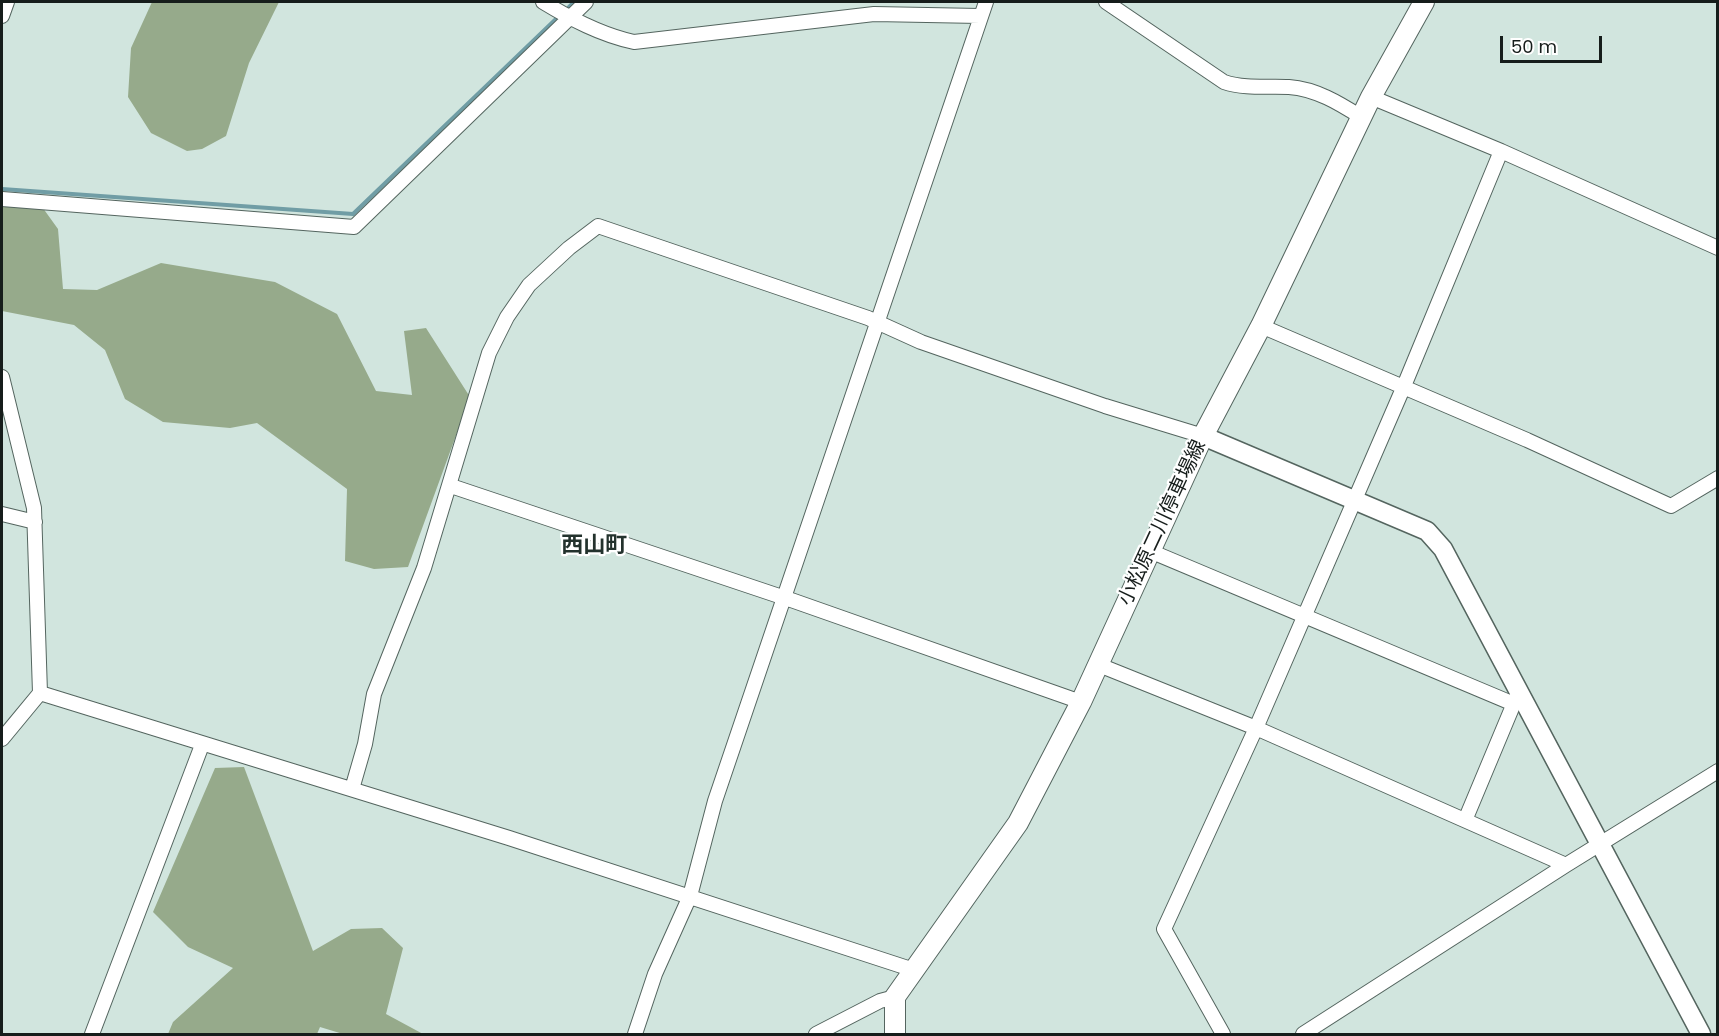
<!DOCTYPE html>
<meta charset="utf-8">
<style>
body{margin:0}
#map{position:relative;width:1719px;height:1036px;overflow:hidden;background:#d1e5de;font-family:Poppins,sans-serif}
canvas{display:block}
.frame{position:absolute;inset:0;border:3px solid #161d1b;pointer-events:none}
.scale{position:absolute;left:1500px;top:36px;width:102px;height:27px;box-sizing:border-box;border:3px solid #161d1b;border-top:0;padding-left:8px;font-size:18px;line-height:21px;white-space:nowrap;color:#161d1b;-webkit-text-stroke:4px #fff;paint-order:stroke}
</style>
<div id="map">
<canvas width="1719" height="1036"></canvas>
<div class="frame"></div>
<div class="scale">50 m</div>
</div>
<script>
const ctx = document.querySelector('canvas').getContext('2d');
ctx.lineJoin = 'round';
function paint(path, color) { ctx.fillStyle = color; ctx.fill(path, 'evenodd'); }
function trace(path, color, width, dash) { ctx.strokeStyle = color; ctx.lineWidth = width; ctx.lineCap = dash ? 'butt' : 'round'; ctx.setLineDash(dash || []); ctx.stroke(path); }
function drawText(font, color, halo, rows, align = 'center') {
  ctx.font = font + ' Poppins,"Noto Sans JP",sans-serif'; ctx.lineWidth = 4.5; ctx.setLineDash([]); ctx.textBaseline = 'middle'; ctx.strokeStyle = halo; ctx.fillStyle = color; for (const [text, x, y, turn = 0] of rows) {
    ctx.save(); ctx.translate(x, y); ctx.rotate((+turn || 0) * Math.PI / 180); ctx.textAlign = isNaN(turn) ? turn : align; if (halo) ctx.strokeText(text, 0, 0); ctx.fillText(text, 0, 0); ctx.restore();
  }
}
paint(new Path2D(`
 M152 2H279L249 63 226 136 202 149 187 151 151 133 128 97 131 48Z
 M2 200 40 204 58 229 63 289 97 290 161 263 275 282 337 314 376 391 412 395 404 331 426 328 470 397 408 567 374 569 345 561 347 489 257 423 230 428 163 422 125 399 105 350 74 325 2 311Z
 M244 767 313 951 351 929 382 928 403 948 386 1014 423 1034H343L320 1027 317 1034H168L173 1022 233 968 188 947 153 912 215 768Z`), '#96aa8b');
trace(new Path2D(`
 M569 7 574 2
 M2 189 353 214 557 18`), '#709da5', 4);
const minor = new Path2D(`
 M543 2C571 19 601 35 634 42L874 14 980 16
 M1106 2 1224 82C1245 89 1267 86 1289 87 1316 89 1339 103 1361 117
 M2 16 7 2
 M1371 97 1501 151 1718 248
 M2 199 354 227 586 2
 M1261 326 1527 440 1671 506 1718 478
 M2 377 34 508 40 693 2 739
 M451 486 794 601 1081 702
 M2 514 35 522
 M1150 551 1514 704
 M1099 665 1256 728 1566 865
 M40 693 509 838 914 970
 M352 789 365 744 374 694 424 568 489 353 507 317 529 285 569 248 598 226 868 318 921 342 1105 406 1203 436
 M1466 818 1517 696
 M92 1034 202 745
 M635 1034 655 974 690 896 715 801 986 2
 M816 1034 880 1001 895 997
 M1223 1034 1164 929 1256 728 1404 386 1501 151
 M1303 1034 1566 865 1718 771`);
const tertiary = new Path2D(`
 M1203 436 1427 531 1443 549 1701 1034`);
const secondary = new Path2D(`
 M895 1034V997L1018 823 1081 702 1203 436 1261 326 1371 97 1424 2`);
trace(minor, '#54655f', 16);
trace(tertiary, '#54655f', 21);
trace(secondary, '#54655f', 22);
trace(minor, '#fff', 14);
trace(tertiary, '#fff', 18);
trace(secondary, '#fff', 20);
drawText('20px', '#161d1b', '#fff', [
 ["小松原二川停車場線",1163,523,-65]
]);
drawText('bold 22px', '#23322d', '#fff', [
 ["西山町",594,546]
]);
</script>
